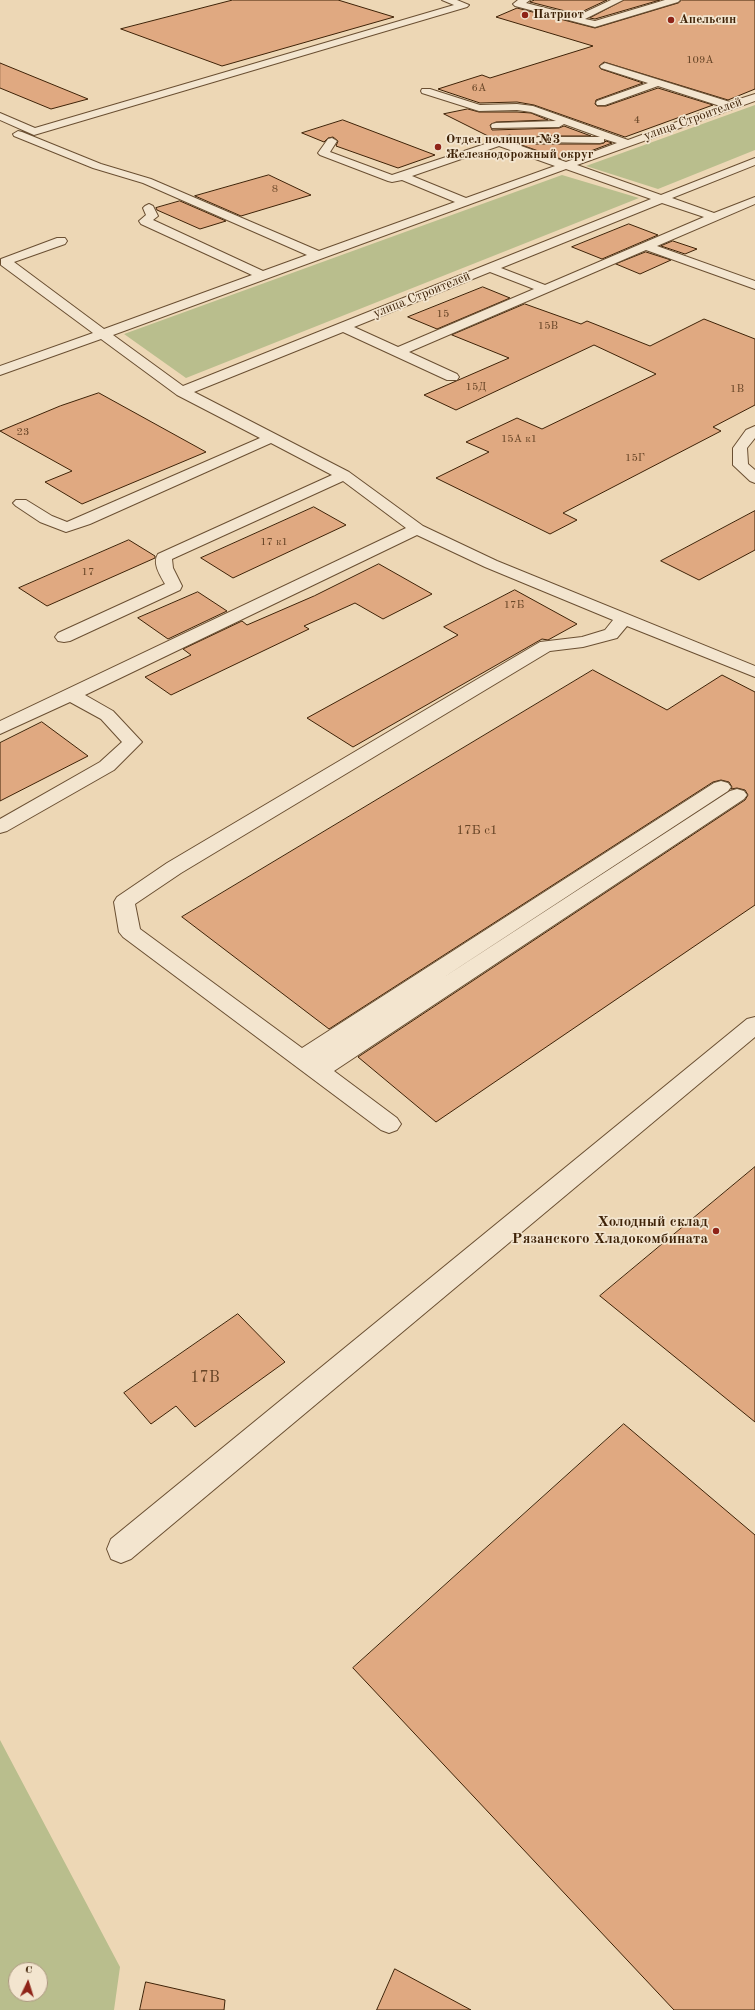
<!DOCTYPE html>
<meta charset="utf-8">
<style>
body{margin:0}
#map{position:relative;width:755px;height:2010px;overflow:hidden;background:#edd7b5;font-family:"Old Standard TT",serif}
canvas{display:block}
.north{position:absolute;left:8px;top:1962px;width:40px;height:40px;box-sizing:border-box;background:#f3e5cf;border:1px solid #ab977f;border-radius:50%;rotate:4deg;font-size:11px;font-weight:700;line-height:16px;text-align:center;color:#3e2207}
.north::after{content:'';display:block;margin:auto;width:14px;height:18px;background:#8f2418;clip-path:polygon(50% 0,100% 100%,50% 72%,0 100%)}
</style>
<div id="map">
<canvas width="755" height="2010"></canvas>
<div class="north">С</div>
</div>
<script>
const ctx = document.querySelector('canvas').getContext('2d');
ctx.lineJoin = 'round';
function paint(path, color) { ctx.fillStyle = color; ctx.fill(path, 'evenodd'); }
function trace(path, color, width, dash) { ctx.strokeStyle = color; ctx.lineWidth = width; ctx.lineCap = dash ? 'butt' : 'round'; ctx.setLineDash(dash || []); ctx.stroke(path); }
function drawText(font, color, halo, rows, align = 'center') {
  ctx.font = font + ' "Old Standard TT",serif'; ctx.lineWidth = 3.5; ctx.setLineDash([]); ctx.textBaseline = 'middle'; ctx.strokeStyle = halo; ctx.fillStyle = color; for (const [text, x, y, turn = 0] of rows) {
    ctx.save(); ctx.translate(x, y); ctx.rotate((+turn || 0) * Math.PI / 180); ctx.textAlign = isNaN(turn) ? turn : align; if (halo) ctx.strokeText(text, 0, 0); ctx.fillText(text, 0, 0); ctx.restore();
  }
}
paint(new Path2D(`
 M755 105V150L658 189 586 166Z
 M562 175 639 198 186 378 124 334Z
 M0 1740 120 1967 114 2010H0ZM16 1970H40V1994H16Z`), '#b9be8d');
const building = new Path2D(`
 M233 0H338L394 17 222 66 121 29Z
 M535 0H607L577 14 530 2Z
 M624 0H660L595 19 590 18Z
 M682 0H755V89L728 100 604 62 599 66 601 69 643 83 596 100 595 104 597 106H606L658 88 713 105 625 137 534 105 517 102 480 103 438 89 482 75 490 78 593 46 496 17 517 8 595 28 678 3Z
 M0 63 88 99 51 109 0 88Z
 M468 109 479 112H517L531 113 548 120 496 122 490 125 492 130 559 128 564 126 591 136H539L533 139 535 144H600L604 143 606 141 612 143 588 152 561 159 513 142 516 139 510 135 494 139 444 114Z
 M343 120 435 155 398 168 336 146 338 141 333 137 328 138 324 142 302 133Z
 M269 175 311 195 241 216 195 196Z
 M180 201 226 221 200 229 157 210 156 208Z
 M629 224 658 235 602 259 572 247Z
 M673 241 697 249 685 254 661 246Z
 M646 252 671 260 640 274 616 264Z
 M483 287 510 298 437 329 408 317Z
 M525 304 581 324 587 321 650 346 704 319 755 339V405L713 427 721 431 563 513 577 520 550 534 436 478 489 452 466 442 517 418 542 429 656 374 594 345 456 410 424 395 509 358 452 335Z
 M99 393 206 452 82 504 45 482 72 471 0 431 60 406Z
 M314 507 346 525 233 578 201 558Z
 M755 511V550L699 580 661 561Z
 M129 540 155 556V558L47 606 19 588Z
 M379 564 432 594 383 619 355 603 304 626 309 629 171 695 145 677 191 655 183 649 242 621 247 625 314 596Z
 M515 590 577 624 548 640 542 639 353 747 307 718 458 635 444 627Z
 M198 592 227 611 168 639 138 618Z
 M593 670 667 710 722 675 755 692V905L436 1122 358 1057 745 800 748 795 745 790 737 788 731 789 732 787 729 782 721 780 713 782 329 1029 182 917Z
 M42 722 88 756 0 801V743Z
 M755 1167V1422L600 1296Z
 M238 1314 285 1362 195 1427 176 1406 151 1424 124 1393Z
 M624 1424 755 1535V2010H674L353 1668Z
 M395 1969 471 2010H377Z
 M146 1982 225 2000 224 2010H140Z`);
paint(building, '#e0a981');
trace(building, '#3e2207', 1);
const minor = new Path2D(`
 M442 0H457L469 5 467 7 34 135 0 120V113L35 128 454 5Z
 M518 0H530L526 3 577 16 611 0H623L585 19 595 21 665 0H680L678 2 595 27 515 6 513 4Z
 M605 63 730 102 755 94V101L577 165 661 195 755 158V165L672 198 714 213 755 197V204L657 246 755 281V289L646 250 409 352 457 374 459 377 457 380H447L343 332 194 392 349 472 423 526 497 561 755 666V677L627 626 617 638 583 647 550 651 181 873 135 904 140 929 302 1048 714 783 721 781 728 783 731 787 728 791 438 981 730 791 737 789 744 791 747 795 744 799 334 1071 397 1118 401 1124 397 1130 389 1133 381 1130 123 937 119 932 114 902 117 897 167 863 540 642 582 637 605 630 613 620 485 567 417 535 85 695 113 711 142 742 114 770 7 831 0 833V819L100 762 122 742 101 719 70 702 0 734V721L406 528 343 481 172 559 173 568 182 586 180 590 70 641 64 642 58 641 55 637 58 633 165 584C160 575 152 563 158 554L332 475 271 443 90 524 66 532 40 522 16 506 13 503 16 500H26L52 516 67 522 260 438 177 395 101 339 0 375V366L93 333 1 265V259L57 238H65L67 241 65 244 14 262 104 329 252 275 141 224 139 221 146 215 143 208 145 206 149 204 153 206 158 216 153 220 263 271 307 255 143 183 93 168 14 136 13 134 18 131 22 132 101 164 151 179 319 251 455 202 402 180 392 182 388 181 320 155 318 153 328 139 332 138 337 141 330 152 392 175 509 136 514 139 510 142 566 162 617 143 604 139V142L600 143 535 142 534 140 535 138 539 137H600L564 124 559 127 492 128 491 126 492 124 496 123 556 121 531 112 517 110 479 111 422 93 421 91 422 89H430L480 105 517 104 533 106 628 140 720 106 658 86 605 105H597L596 103 597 101 648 83 601 68 600 66ZM499 146 555 166 466 198 412 176ZM566 169 651 199 183 386 113 335ZM662 203 704 217 545 285 501 268ZM490 272 534 289 398 347 354 327Z
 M755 426V438L747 448 748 464 755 470V483L750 481 733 465V448L746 430Z
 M755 1017V1037L131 1559 121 1563 111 1559 107 1549 111 1539 747 1019Z`);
trace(minor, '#6a4f32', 2);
paint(minor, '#f3e5cf');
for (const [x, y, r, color] of [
 [525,15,4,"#8f2418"],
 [671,20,4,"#8f2418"],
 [438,147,4,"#8f2418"],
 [716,1231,4,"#8f2418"]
]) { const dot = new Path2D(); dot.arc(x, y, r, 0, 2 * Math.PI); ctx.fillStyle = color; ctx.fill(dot); trace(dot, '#f3e5cf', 1.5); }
drawText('11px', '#664426', null, [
 ["109А",700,60],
 ["6А",479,88],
 ["4",637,120],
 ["8",275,189],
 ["15",443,314],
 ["15В",548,326],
 ["15Д",476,387],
 ["1В",737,389],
 ["23",23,432],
 ["15А к1",519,439],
 ["15Г",635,458],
 ["17 к1",274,542],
 ["17",88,572],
 ["17Б",514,605]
]);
drawText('bold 13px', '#3e2207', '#f3e5cf', [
 ["Патриот",533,15],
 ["Апельсин",679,20],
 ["Отдел полиции №3",446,140],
 ["Железнодорожный округ",446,155]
], 'left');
drawText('13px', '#3e2207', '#f3e5cf', [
 ["улица Строителей",693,119,-20],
 ["улица Строителей",422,295,-22]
]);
drawText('13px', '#664426', null, [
 ["17Б с1",477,831]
]);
drawText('bold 15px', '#3e2207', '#f3e5cf', [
 ["Холодный склад",708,1222],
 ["Рязанского Хладокомбината",708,1239]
], 'right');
drawText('16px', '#664426', null, [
 ["17В",205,1378]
]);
</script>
